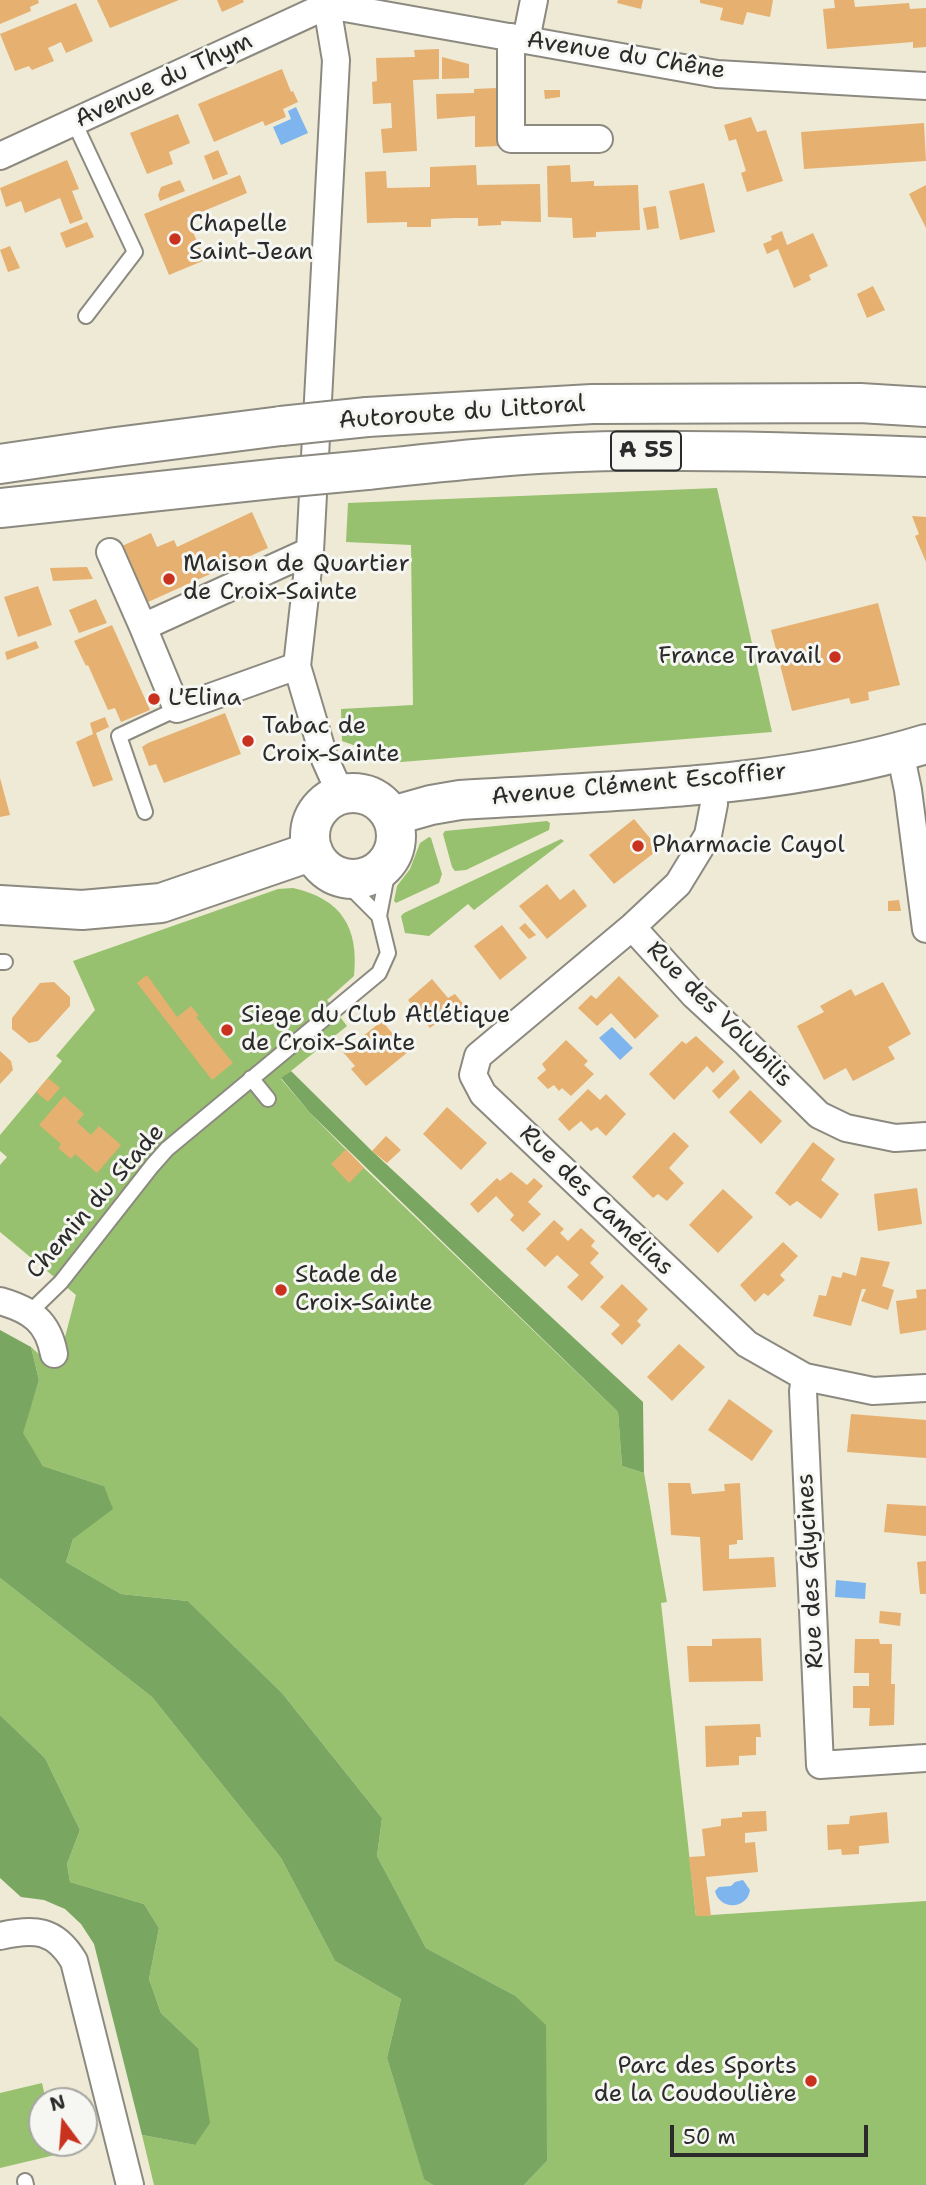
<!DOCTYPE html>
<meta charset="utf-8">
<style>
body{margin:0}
#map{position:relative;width:926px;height:2185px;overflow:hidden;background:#eeead5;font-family:"Shantell Sans",sans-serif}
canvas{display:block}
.north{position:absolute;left:28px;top:2087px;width:70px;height:70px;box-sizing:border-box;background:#f6f6f2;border:2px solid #a5a5a2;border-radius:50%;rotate:344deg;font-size:19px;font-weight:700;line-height:28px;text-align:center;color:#2b2b2b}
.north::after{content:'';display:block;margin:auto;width:24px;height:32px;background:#c8321e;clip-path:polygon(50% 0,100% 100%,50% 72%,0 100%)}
.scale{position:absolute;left:670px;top:2125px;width:198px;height:32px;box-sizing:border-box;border:4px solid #2b2b2b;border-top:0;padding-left:9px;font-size:21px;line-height:24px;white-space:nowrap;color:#2b2b2b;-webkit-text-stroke:5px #f6f6f2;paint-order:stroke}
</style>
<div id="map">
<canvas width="926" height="2185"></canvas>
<div class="north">N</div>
<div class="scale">50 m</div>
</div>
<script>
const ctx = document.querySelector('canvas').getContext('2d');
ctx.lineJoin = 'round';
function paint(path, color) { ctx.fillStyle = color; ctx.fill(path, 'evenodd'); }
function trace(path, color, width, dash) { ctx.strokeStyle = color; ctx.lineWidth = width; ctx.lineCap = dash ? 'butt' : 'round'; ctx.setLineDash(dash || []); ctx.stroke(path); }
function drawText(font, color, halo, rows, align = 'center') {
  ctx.font = font + ' "Shantell Sans",sans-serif'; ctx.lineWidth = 6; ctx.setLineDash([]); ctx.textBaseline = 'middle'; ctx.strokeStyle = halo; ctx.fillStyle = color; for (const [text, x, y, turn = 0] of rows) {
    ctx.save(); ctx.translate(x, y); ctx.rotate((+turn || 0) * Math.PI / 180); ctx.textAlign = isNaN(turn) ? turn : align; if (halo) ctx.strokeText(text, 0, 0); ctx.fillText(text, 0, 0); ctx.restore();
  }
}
paint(new Path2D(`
 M717 488 772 732 401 762 342 741 341 709 413 705 411 545 346 542 348 503Z
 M547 821 550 823 549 830 466 870 455 871 452 867 443 834 445 831Z
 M429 837 431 838 442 874 439 883 396 903 394 901 397 886 410 869 420 843Z
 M561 839 564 841 474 910 468 904 429 936 405 933 401 916 404 913Z
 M293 888C342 899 359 928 354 976L327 1000 347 1026 281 1079 310 1113 364 1168 618 1412 622 1466 644 1473 667 1602 661 1603 696 1916 926 1901V2185H524L547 2161 514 1995 426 1948 377 1856 382 1818 282 1693 188 1601 121 1594 66 1562 73 1539 104 1486 43 1466 22 1433 39 1380 31 1347 41 1356 65 1352 64 1341 76 1295 0 1232V1165L7 1157 0 1151V1135L62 1061 56 1056 95 1010 73 961 278 889Z
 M0 1578 152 1697 281 1858 335 1961 401 1999 387 2058 424 2178 433 2185H154L142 2135 195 2145 198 2048 161 2013 149 1979 159 1928 144 1904 70 1882 67 1864 80 1830 45 1758 0 1715Z
 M42 2083 46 2101H42V2143H56L59 2154 0 2168V2093Z`), '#97c16e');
paint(new Path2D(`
 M291 1071 372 1151 643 1402 644 1473 622 1466 618 1412 310 1113 281 1078Z
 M0 1330 31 1347 39 1380 23 1433 43 1466 104 1486 113 1509 73 1539 66 1562 121 1594 188 1601 282 1693 382 1818 377 1856 426 1948 514 1995 546 2025 547 2161 524 2185H433L424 2179 387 2058 401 1999 335 1961 281 1858 152 1697 0 1578Z
 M0 1715 45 1758 80 1830 67 1864 70 1882 144 1904 159 1928 149 1979 161 2013 198 2048 210 2123 195 2145 142 2135 94 1944 81 1924 65 1909 44 1900 21 1897 0 1878Z`), '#79a761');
paint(new Path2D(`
 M296 107 308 133 281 145 273 127 291 119 288 111Z
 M612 1027 633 1048 620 1060 599 1038Z
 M836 1580 866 1583 865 1599 835 1597Z
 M743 1880 750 1890C747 1910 719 1910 715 1891L719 1887 731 1886 735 1882Z`), '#7eb5ee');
paint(new Path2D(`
 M0 0H38L39 3 30 7 31 11 0 24Z
 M97 0H179L110 28Z
 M217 0H243L244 2 222 12Z
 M618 0H643L641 9 617 3Z
 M700 0H773L770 17 747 12 743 25 720 20 723 8 700 3Z
 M834 0H854L855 7 909 3 910 9 926 8V47L913 48V42L827 49 823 9 835 8Z
 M76 3 93 41 66 53 61 42 48 48 54 61 32 70 29 66 15 71 0 34Z
 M439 49V79L413 80 417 151 383 153 381 129 392 128 391 103 373 104 372 82 377 81 376 58 415 57 414 50Z
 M442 57 469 64V78L442 79Z
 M282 69 291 92 293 91 298 102 283 109 286 117 265 126 263 121 214 142 198 104Z
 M497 88 499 146 475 147V116L437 119 436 94 474 93V89Z
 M544 90H560V97L545 99Z
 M178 114 190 143 169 152 173 164 147 174 130 133Z
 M751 117 757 132 766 130 783 181 747 192 741 173 746 171 736 139 729 141 724 125Z
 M924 123 926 161 804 169 801 132Z
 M218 150 228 174 213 180 204 156Z
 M67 160 79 189 72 191 83 219 70 224 60 198 25 213 21 201 6 207 0 188Z
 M476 165 477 185 540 184 541 222 501 221V225L478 226V218H455L431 219V227H407V222L367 223 365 172 386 171 387 188 430 187V167Z
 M570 165 571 182 594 181V186L638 185 640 230 596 232V237L573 238 572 218 548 217 547 166Z
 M240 175 247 193 187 218 205 260 169 275 144 214Z
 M180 180 185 191 160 201 158 195 161 187Z
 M704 183 715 232 680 240 669 191Z
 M926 185V228L909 194Z
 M656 206 659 228 647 230 643 208Z
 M87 222 94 237 66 248 60 233Z
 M782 231 787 245 813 233 828 266 809 275 811 280 794 288 778 249 767 254 763 244 772 240 771 236Z
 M10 246 20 268 8 272 0 250Z
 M873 286 885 310 867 318 857 294Z
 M252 512 268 548 148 602 122 546 151 533 157 547 174 540 177 547Z
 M912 516 926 517V562L915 536 919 534Z
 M87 567 93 579 53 581 50 568Z
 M38 586 52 625 18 637 4 597Z
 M96 599 107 623 79 633 69 610Z
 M878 603 900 685 868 692 869 700 851 704 849 698 792 711 771 630Z
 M112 625 150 710 121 722 115 708 108 710 88 665 86 666 74 641Z
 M36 641 39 648 7 660 5 652Z
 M225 713 241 754 164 783 156 764 149 766 142 747 148 743Z
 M105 717 109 727 96 733 113 780 93 787 76 742 93 734 90 723Z
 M0 778 10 815 0 817Z
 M634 819 659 849 614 884 589 855Z
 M547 884 560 900 574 889 587 906 547 939 519 906Z
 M899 900 901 911H888V901Z
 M525 923 536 935 529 939 519 928Z
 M502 925 527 958 500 980 474 946Z
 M147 975 177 1017 191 1006 199 1016 196 1017 233 1063 212 1080 137 983Z
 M619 976 659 1016 635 1039 611 1013 597 1026 578 1008 591 995 596 999Z
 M432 979 448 998 455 994 465 1006 446 1022 443 1018 430 1028 408 1000Z
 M54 982 70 997V1006L38 1041 29 1043 12 1029V1018L40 983Z
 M883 982 911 1034 888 1047 895 1059 853 1081 846 1068 824 1080 797 1026 824 1012 820 1006 851 989 855 996Z
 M382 1021 408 1052 366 1086 351 1069 355 1066 343 1052Z
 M696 1036 724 1062 713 1073 707 1066 674 1100 649 1074 682 1041 686 1044Z
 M566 1040 588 1061 584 1065 594 1074 571 1096 562 1088 559 1091 554 1085 548 1089 537 1078 546 1070 542 1064Z
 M0 1051 11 1061 13 1070 0 1084Z
 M734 1069 740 1078 719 1099 712 1091Z
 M48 1078 60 1088 48 1102 36 1092Z
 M588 1089 600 1100 606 1094 626 1114 606 1136 597 1127 591 1131 581 1121 569 1131 558 1119Z
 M750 1090 782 1121 761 1144 729 1112Z
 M64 1096 84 1114 77 1122 91 1135 99 1126 121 1145 97 1173 75 1154 71 1159 58 1148 61 1144 39 1125Z
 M447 1107 487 1143 461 1170 423 1134Z
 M674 1132 689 1146 669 1168 684 1183 667 1201 658 1194 653 1198 632 1177Z
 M386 1136 401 1150 387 1163 372 1151Z
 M813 1142 835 1159 821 1180 839 1194 821 1219 797 1201 790 1206 775 1193Z
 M346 1149 364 1168 349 1183 331 1164Z
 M511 1172 527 1185 534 1178 543 1186 528 1202 541 1214 523 1232 510 1220 514 1215 496 1196 478 1213 470 1204 497 1178 500 1181Z
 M917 1188 922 1224 878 1231 874 1194Z
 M723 1189 753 1217 718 1253 689 1225Z
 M554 1220 564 1229 560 1233 568 1241 581 1228 595 1241 591 1246 599 1253 590 1263 604 1277 582 1301 567 1287 579 1275 557 1255 545 1267 526 1249Z
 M783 1242 798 1256 780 1275 785 1280 768 1296 764 1293 755 1302 740 1285Z
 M861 1257 890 1262 882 1286 894 1290 888 1310 861 1301 866 1289H862L851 1326 813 1316 819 1295 826 1296 832 1276 841 1278 843 1272 856 1276Z
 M622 1284 648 1309 637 1321 641 1325 622 1345 611 1334 620 1325 600 1307Z
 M926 1289V1330L900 1334 896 1301 917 1298 916 1290Z
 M679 1344 705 1367 672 1401 647 1377Z
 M729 1399 773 1431 752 1461 708 1430Z
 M851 1414 926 1420V1458L847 1452Z
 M668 1483H690L692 1494 725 1491 724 1484 740 1483 743 1540H737V1544L729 1545V1559L774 1557 776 1587 703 1591 700 1537 671 1535Z
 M887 1504 926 1506V1536L884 1532Z
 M926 1561V1594H920L917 1562Z
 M880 1611 901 1613 900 1626 879 1623Z
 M761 1638 763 1681 689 1682 687 1646H712V1639Z
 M855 1639H879L880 1644H892L891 1684H895L894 1725 869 1726 870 1708H853V1686H869V1673H854Z
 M760 1724 761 1737H756V1755L739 1756V1765L706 1767 705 1726Z
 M766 1811 767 1831 745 1833V1843L755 1842 758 1872 706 1877 711 1916H696L689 1857 705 1856 702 1829 721 1826V1819L742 1817V1812Z
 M887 1812 889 1843 859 1846V1854L842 1855 841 1849 828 1850 827 1825 849 1824 850 1816Z`), '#e6b070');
const service = new Path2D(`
 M74 122 135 252 86 316
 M145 812 119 736 177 709
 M341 878 379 916 390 859
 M0 962H5
 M251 1078 268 1099
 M29 1313 61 1282 152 1166 167 1149 379 973 388 953 379 916
 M25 2181 26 2185`);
const minor = new Path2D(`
 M326 0 336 60 310 551 297 666 324 757 341 795
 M511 37V139H599
 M526 40 534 0
 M0 156 328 5 717 74 926 86
 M110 552 143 627
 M297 666 177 709 143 627 310 551
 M900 752 908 790 926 929
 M712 783 714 804 708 835 678 884 632 927 694 995 746 1043 819 1115 846 1128 895 1138 926 1136
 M632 927 478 1056 473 1075 483 1094 747 1344 805 1377 873 1391 926 1388
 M0 1301C31 1310 48 1321 54 1354
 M805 1377 803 1391 820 1765 926 1758
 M0 1936C34 1928 55 1929 74 1961L130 2185`);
const secondary = new Path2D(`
 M310 836a43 43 0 1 1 86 0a43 43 0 1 1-86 0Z
 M392 816 431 805 460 800C615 790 776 790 926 744
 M0 905 82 910 161 903 313 851`);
const motorway = new Path2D(`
 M367 417 592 404 860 403 926 407
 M0 464 116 447 281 426
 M367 470C450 461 533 452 617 451 720 450 823 453 926 457
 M0 508 281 478`);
trace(service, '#8c8a80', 18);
trace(minor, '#8c8a80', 30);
trace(secondary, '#8c8a80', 42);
trace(motorway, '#8c8a80', 42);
trace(service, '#fff', 14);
trace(minor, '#fff', 26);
trace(secondary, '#fff', 38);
trace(motorway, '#fff', 38);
const motorwayBridge = new Path2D(`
 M281 426 367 417
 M281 478 367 470`);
trace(motorwayBridge, '#8c8a80', 42, []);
trace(motorwayBridge, '#fff', 38);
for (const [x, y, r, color] of [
 [175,239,7,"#c8321e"],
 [169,579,7,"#c8321e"],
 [835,657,7,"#c8321e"],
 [154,699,7,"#c8321e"],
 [248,741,7,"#c8321e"],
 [638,846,7,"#c8321e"],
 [227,1030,7,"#c8321e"],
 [281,1290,7,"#c8321e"],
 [811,2081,7,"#c8321e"]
]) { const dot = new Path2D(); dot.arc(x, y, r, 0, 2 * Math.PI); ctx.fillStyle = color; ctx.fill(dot); trace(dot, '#f6f6f2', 2.5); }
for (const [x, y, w] of [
 [646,451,70]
]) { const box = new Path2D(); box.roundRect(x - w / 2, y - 19.5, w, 39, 5); ctx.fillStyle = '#f6f6f2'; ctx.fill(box); trace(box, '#2b2b2b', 2); }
drawText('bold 23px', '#2b2b2b', null, [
 ["A 55",646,451]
]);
drawText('24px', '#2b2b2b', '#f6f6f2', [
 ["Avenue du Chêne",626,56,9],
 ["Avenue du Thym",164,81,-25],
 ["Autoroute du Littoral",462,413,-4],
 ["Avenue Clément Escoffier",639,785,-5],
 ["Rue des Volubilis",719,1015,45],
 ["Rue des Camélias",596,1201,44],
 ["Chemin du Stade",96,1202,-49],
 ["Rue des Glycines",811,1571,-93]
]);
drawText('24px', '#2b2b2b', '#f6f6f2', [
 ["Chapelle",189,225],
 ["Saint-Jean",189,253],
 ["Maison de Quartier",183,565],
 ["de Croix-Sainte",183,593],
 ["France Travail",821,657,"right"],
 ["L'Elina",168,699],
 ["Tabac de",262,727],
 ["Croix-Sainte",262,755],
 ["Pharmacie Cayol",652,846],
 ["Siege du Club Atlétique",241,1016],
 ["de Croix-Sainte",241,1044],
 ["Stade de",295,1276],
 ["Croix-Sainte",295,1304],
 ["Parc des Sports",797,2067,"right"],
 ["de la Coudoulière",797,2095,"right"]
], 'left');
</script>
